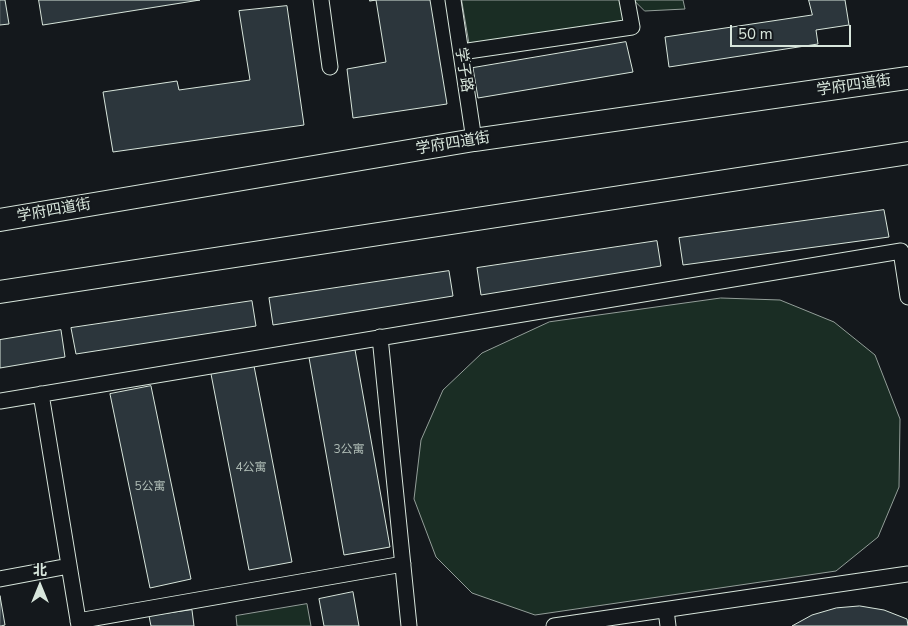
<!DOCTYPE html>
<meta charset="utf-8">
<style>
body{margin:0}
#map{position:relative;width:908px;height:626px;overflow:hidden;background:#14181c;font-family:"Nunito Sans","Noto Sans SC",sans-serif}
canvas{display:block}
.north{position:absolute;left:15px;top:561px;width:50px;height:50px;-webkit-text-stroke:4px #14181c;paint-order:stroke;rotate:0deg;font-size:14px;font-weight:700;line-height:20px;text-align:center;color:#d8e6dc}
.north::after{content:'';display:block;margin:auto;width:18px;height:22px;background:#d8e6dc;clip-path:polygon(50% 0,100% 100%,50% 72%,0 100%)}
.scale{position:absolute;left:730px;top:25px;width:121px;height:22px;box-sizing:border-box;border:2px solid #d8e6dc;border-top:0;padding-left:6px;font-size:15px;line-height:18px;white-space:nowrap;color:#d8e6dc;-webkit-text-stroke:4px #14181c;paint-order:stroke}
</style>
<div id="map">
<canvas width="908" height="626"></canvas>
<div class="north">北</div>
<div class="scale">50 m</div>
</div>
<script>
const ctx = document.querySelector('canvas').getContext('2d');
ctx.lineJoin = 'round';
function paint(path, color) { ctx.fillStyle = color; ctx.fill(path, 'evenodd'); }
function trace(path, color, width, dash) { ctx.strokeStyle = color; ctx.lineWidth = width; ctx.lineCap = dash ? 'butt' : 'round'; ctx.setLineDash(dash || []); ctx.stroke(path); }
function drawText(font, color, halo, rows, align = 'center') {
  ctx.font = font + ' "Nunito Sans","Noto Sans SC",sans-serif'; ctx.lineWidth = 4; ctx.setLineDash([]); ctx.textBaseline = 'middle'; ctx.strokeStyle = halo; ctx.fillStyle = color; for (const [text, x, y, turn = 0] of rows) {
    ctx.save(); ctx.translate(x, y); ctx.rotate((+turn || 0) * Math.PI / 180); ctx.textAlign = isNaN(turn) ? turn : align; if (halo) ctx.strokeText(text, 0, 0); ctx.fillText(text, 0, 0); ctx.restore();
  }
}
const green = new Path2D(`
 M462 0H620L625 23 470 47Z
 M634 0H683L685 9 645 11Z
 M721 298 780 300 834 322 875 355 900 419 899 487 878 537 836 571 535 615 472 593 436 557 414 499 421 440 443 390 482 353 549 322Z
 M307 604 311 626H237L236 616Z`);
paint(green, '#1a2d24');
trace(green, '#939e99', 1);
const building = new Path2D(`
 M0 0H5L9 24 0 25Z
 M39 0H200L43 25Z
 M370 0H430L447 104 353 118 347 69 386 62 376 0 370 1Z
 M809 0H845L849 25 816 30 818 44 669 67 665 37 812 15Z
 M287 6 304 125 113 152 103 92 177 81 179 90 250 80 239 11Z
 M626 42 633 72 478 98 473 68Z
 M884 210 889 237 683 265 679 238Z
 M657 241 661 266 481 295 477 268Z
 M449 271 453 296 273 325 269 298Z
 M252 301 256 326 76 354 71 328Z
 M61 330 65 357 0 368V340Z
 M354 344 390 547 344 555 308 352Z
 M254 366 292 562 249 570 211 374Z
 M151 386 191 579 150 588 110 394Z
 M353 592 359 626H324L319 599Z
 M0 596 5 625 1 626H0Z
 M860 606 884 610 907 619 908 626H792L812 615 836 608Z
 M192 610 194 626H151L149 616Z`);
paint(building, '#2c363c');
trace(building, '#d8e6dc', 1);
const street = new Path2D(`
 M321 0 330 67
 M453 0 474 140
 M461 52 632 27 627 0
 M380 337 409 626
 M41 394 79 626
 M0 401 901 251 908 297
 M0 579 69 566
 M666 610 668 626
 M78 621 403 564
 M554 626 908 574`);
const primary = new Path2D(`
 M0 220 474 140 908 78
 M0 292 908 153`);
trace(street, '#d8e6dc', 17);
trace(primary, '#d8e6dc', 24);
trace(street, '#14181c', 15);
trace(primary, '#14181c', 22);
drawText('12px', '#adbab4', null, [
 ["3公寓",349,450],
 ["4公寓",251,468],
 ["5公寓",150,487]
]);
drawText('15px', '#d8e6dc', '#14181c', [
 ["学子路",463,70,81],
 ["学府四道街",854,86,-8],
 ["学府四道街",453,144,-9],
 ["学府四道街",54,211,-10]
]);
</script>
